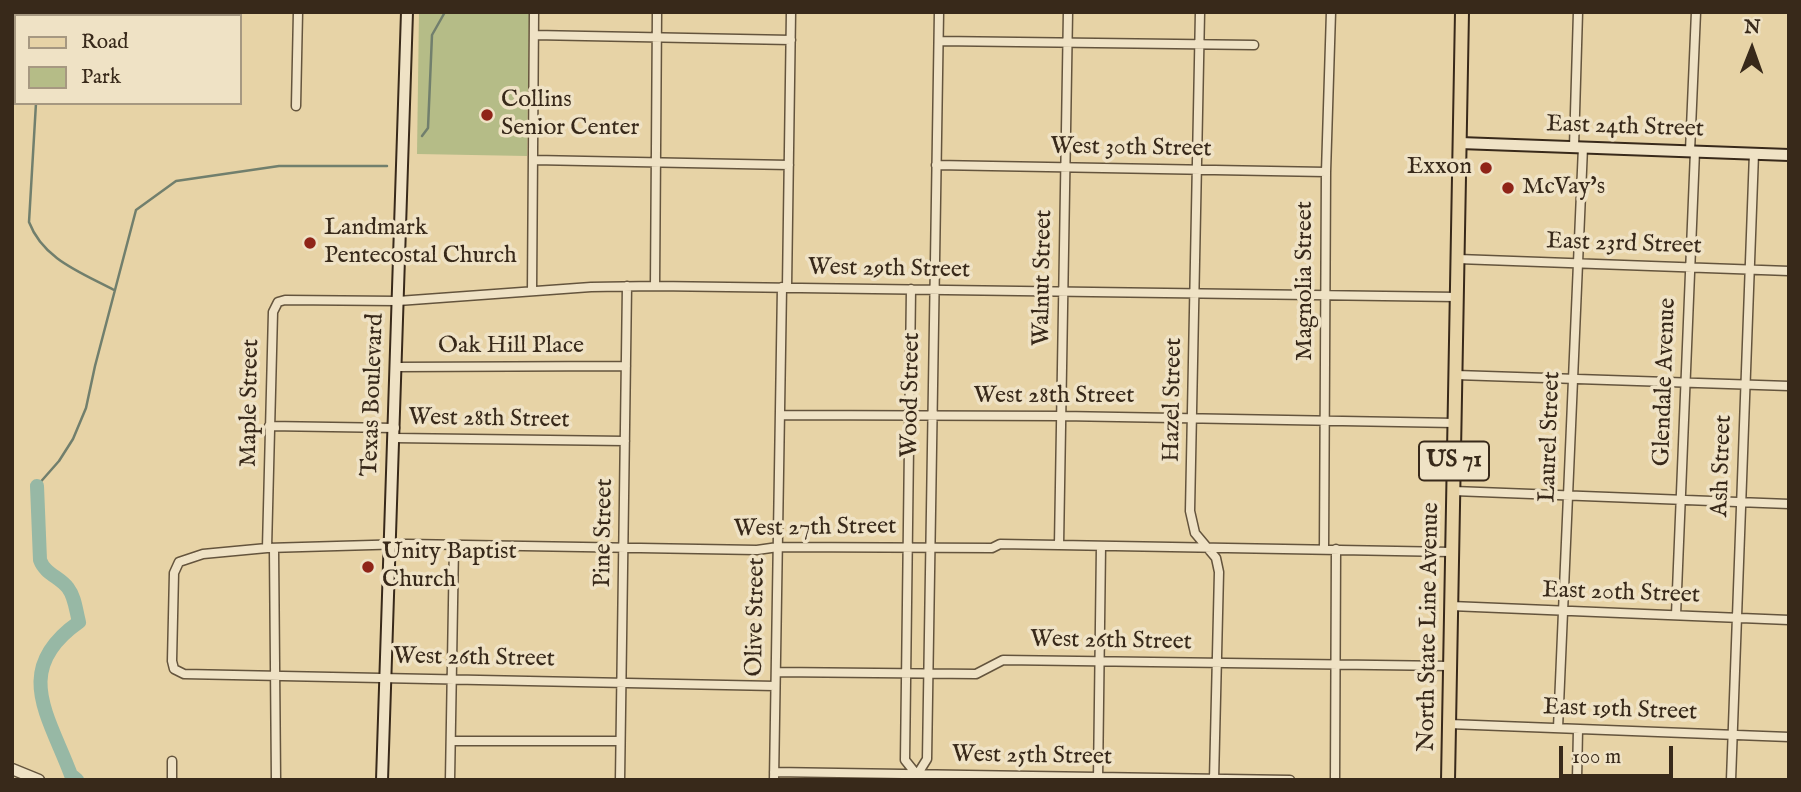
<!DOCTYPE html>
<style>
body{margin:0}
#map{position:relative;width:1801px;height:792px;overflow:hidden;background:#e7d3a6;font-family:"IM FELL English",serif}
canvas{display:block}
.frame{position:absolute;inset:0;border:14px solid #38291a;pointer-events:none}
.legend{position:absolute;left:14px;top:14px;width:228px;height:91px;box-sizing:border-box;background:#efe2c5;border:2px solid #a69881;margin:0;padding:9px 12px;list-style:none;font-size:21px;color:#38291a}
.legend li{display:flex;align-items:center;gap:14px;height:35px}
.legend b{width:35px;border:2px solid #a69881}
.north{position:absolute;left:1717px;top:14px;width:70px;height:70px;-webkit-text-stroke:5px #efe2c5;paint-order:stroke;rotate:1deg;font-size:19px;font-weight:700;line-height:28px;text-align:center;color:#38291a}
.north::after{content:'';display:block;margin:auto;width:24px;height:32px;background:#38291a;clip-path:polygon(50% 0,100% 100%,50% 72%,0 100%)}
.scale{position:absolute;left:1559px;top:746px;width:114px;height:32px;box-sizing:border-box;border:4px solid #38291a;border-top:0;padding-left:9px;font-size:21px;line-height:24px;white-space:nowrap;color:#38291a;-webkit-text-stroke:5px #efe2c5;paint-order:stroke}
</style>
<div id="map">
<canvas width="1801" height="792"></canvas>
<div class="frame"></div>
<ul class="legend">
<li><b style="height:9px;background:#e7d3a6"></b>Road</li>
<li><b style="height:19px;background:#b5bc87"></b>Park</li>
</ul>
<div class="north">N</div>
<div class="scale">100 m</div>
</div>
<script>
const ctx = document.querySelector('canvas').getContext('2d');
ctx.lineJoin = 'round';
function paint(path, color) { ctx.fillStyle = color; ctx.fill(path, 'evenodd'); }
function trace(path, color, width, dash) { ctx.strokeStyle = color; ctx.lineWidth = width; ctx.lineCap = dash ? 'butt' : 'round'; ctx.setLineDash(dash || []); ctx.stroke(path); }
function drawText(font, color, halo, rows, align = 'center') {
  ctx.font = font + ' "IM FELL English",serif'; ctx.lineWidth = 7; ctx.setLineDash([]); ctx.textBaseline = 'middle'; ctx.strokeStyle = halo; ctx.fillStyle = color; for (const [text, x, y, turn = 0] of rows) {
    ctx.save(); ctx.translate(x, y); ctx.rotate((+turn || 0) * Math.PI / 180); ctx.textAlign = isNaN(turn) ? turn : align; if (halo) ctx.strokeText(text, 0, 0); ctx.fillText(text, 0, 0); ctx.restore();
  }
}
paint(new Path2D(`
 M419 12H529L527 156 417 154Z`), '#b5bc87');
trace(new Path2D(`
 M41 16 42 12
 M36 103 29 222C43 259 80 272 114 290
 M422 136 428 128 432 35 445 12
 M37 486 59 461 73 439 86 408 95 366 136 210 176 181 279 166H387`), '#717f6d', 2.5);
trace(new Path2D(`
 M37 486 40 560C45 574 60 577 68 588 75 597 76 611 79 622 12 669 48 714 71 775L77 780`), '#97b8a5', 14);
const minor = new Path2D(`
 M1200 12 1190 511 1195 533 1216 558 1219 572 1214 780
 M534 35 791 40
 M939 41 1254 45
 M296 106 298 12
 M1574 147 1578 12
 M1690 151 1696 12
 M534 160 789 165
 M936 165 1326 172
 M1458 259 1789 271
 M655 286 657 12
 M787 287 791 12
 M911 289 905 760 917 775
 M532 291 534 12
 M397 367 626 366
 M1456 375 1789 386
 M780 415 1062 416 1455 423
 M269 426 395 428
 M395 438 625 441
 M1454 491 1789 504
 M1059 545 1068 12
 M267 548 273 312 278 302 285 300 398 301 591 287 655 286 1457 297
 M274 549 276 780
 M1324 549 1326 172 1331 12
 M1451 606 1789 620
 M1676 615 1695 151
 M776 672 976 674 1003 660 1450 666
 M775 686 184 674 174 669 172 661 174 573 179 562 203 554 267 548 407 544 757 550 778 547 992 548 1000 544 1059 545 1452 552
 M1449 724 1789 737
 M1558 728 1583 147
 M452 741H620
 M774 772 1290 780
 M172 780V761
 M450 780 454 545
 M620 780 627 286
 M774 780 782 287
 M917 780V775L927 759 939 12
 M1098 780 1101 546
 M1335 780 1336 549
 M1577 780 1578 729
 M1731 780 1754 153`);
const tertiary = new Path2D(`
 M12 769 39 780`);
const secondary = new Path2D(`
 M1460 143 1789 155
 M382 780 407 12`);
const primary = new Path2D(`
 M1448 780 1462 12`);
trace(minor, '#64543d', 11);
trace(tertiary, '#64543d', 13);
trace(secondary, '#38291a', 14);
trace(primary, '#38291a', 16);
trace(minor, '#efe2c5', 8);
trace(tertiary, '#efe2c5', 10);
trace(secondary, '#efe2c5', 10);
trace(primary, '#e7d3a6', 12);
trace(new Path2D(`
 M12 40 14 12`), '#38291a', 2.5, [12, 12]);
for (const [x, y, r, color] of [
 [487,115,7,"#8f2418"],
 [1486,168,7,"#8f2418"],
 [1508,188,7,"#8f2418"],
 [310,243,7,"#8f2418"],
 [368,567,7,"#8f2418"]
]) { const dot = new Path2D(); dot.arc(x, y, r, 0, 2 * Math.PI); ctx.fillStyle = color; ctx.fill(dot); trace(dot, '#efe2c5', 2.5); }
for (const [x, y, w] of [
 [1454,461,70]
]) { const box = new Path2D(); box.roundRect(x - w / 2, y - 19.5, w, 39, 5); ctx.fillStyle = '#efe2c5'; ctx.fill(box); trace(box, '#38291a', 2); }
drawText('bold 23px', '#38291a', null, [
 ["US 71",1454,461]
]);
drawText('24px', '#38291a', '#efe2c5', [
 ["Collins",501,101],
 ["Senior Center",501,129],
 ["Exxon",1472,168,"right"],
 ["McVay's",1522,188],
 ["Landmark",324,229],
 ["Pentecostal Church",324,257],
 ["Unity Baptist",382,553],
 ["Church",382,581]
], 'left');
drawText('24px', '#38291a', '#efe2c5', [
 ["East 24th Street",1625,128,2],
 ["West 30th Street",1131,149,1],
 ["East 23rd Street",1624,245,2],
 ["West 29th Street",889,270,1],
 ["Walnut Street",1044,278,-89],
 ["Magnolia Street",1306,281,-90],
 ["Oak Hill Place",511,347],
 ["Glendale Avenue",1666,382,-88],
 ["Texas Boulevard",374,395,-88],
 ["Wood Street",912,395,-89],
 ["West 28th Street",1054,397],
 ["Hazel Street",1174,400,-89],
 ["Maple Street",251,403,-89],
 ["West 28th Street",489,420,1],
 ["Laurel Street",1551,437,-88],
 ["Ash Street",1723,466,-88],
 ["West 27th Street",815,529,-1],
 ["Pine Street",605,533,-89],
 ["East 20th Street",1621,594,2],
 ["Olive Street",757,617,-89],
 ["North State Line Avenue",1430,627,-89],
 ["West 26th Street",1111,642,1],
 ["West 26th Street",474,659,1],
 ["East 19th Street",1620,711,2],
 ["West 25th Street",1032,757,1]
]);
</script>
